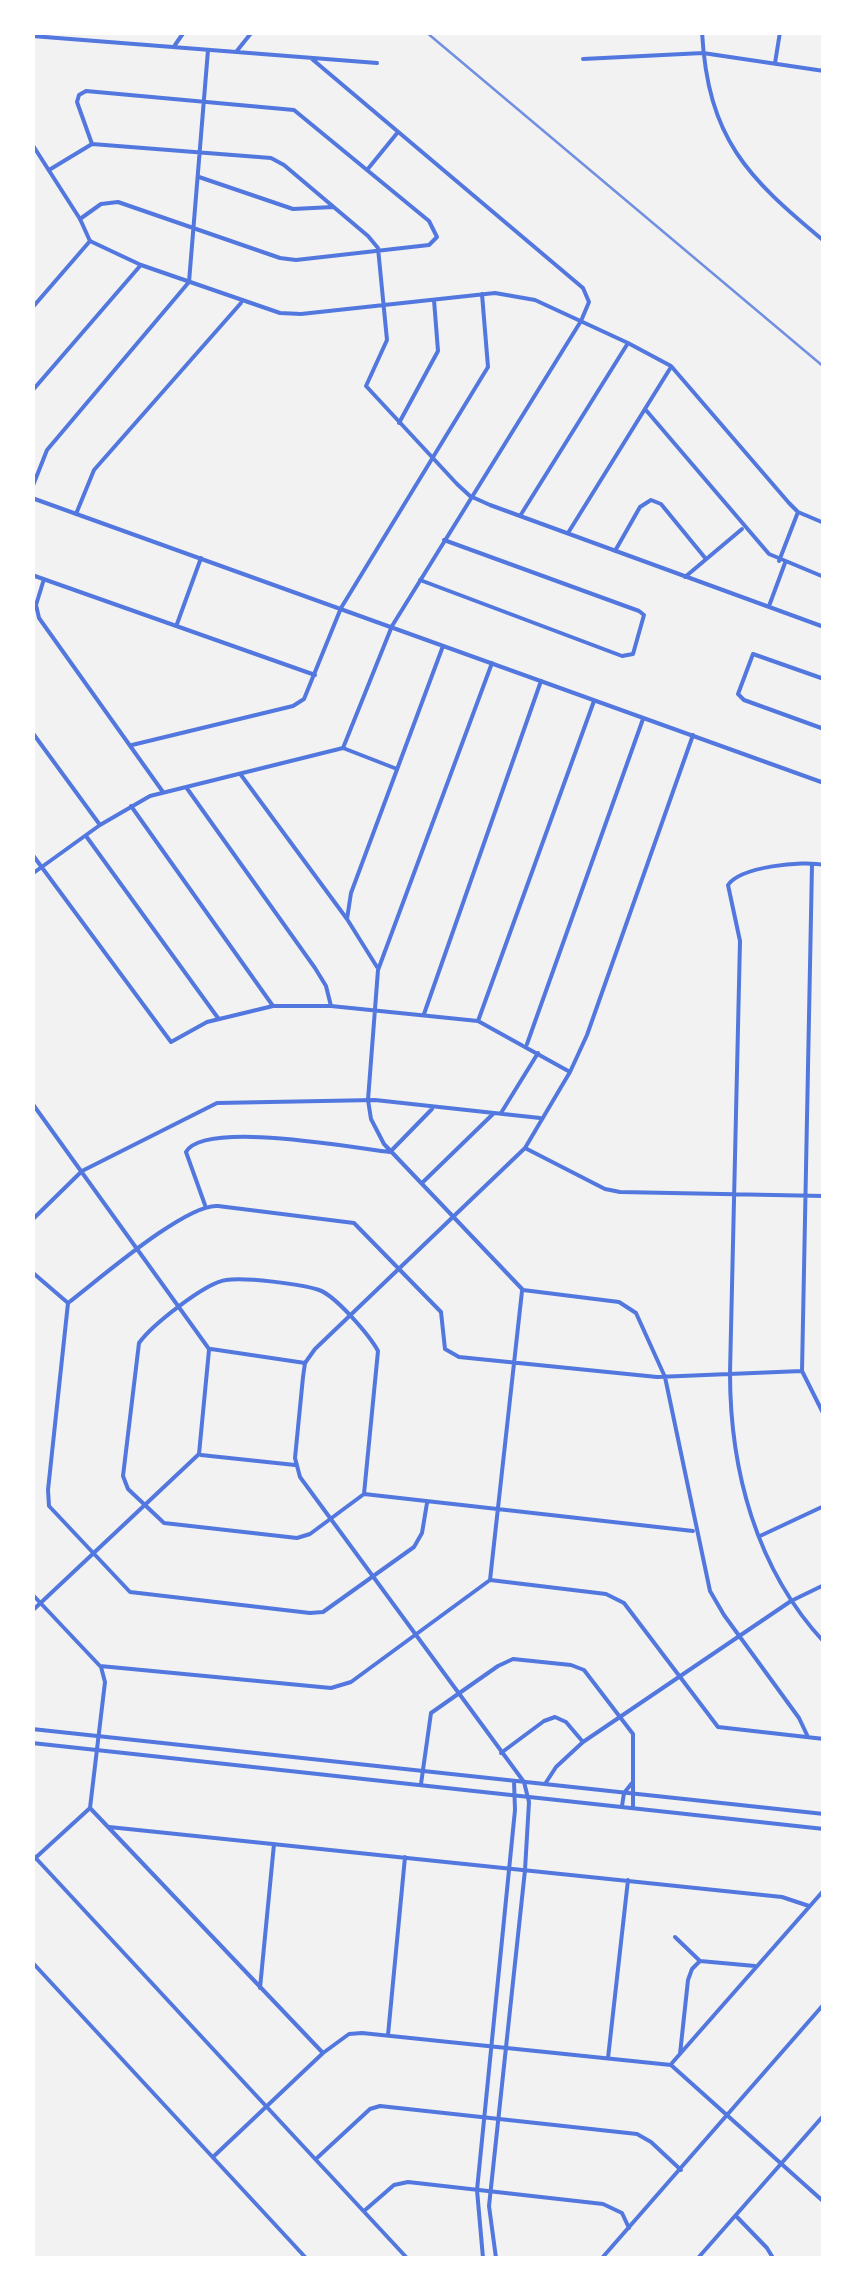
<!DOCTYPE html>
<style>
body{margin:0}
#map{position:relative;width:856px;height:2291px;overflow:hidden;background:#f2f2f2;font-family:"Sofia Sans Condensed",sans-serif}
canvas{display:block}
.frame{position:absolute;inset:0;border:35px solid #fff;pointer-events:none}
</style>
<div id="map">
<canvas width="856" height="2291"></canvas>
<div class="frame"></div>
</div>
<script>
const ctx = document.querySelector('canvas').getContext('2d');
ctx.lineJoin = 'round';
function trace(path, color, width, dash) { ctx.strokeStyle = color; ctx.lineWidth = width; ctx.lineCap = dash ? 'butt' : 'round'; ctx.setLineDash(dash || []); ctx.stroke(path); }
trace(new Path2D(`
 M702 32C708 139 747 177 824 241
 M32 36 377 63
 M175 45 184 32
 M236 52 252 32
 M312 59 583 288 589 302 581 321 392 626 343 748
 M583 59 703 53 824 71
 M775 63 780 32
 M49 170 92 144 271 158 284 165 368 236 378 248 387 340 366 386 457 484 470 496 490 505 824 627
 M367 170 398 132
 M199 177 293 209 333 207
 M80 219 101 204 118 202 280 258 296 260 429 245 437 237 429 221 294 110 86 91 79 95 77 102 92 144
 M90 241 141 265 280 313 301 314 495 293 535 300 628 343 671 366 789 503 798 512 824 523
 M32 391 140 266
 M645 409 769 554 824 577
 M399 423 438 351 434 300
 M32 488 47 450 189 282 208 50
 M76 514 94 470 241 303
 M520 516 628 343
 M568 533 671 367
 M615 551 640 507 651 500 661 504 706 559
 M779 561 798 512
 M32 575 315 675
 M685 577 742 529
 M44 579 36 605 39 618 163 792
 M420 580 622 656 633 654 644 615 639 611 444 540
 M769 606 785 563
 M177 624 201 558
 M492 663 378 970 368 1100 371 1119 384 1144 523 1290 619 1302 636 1313 665 1377 710 1591 724 1615 799 1718 808 1737
 M824 679 753 654 738 694 744 700 824 729
 M32 732 100 825
 M132 745 293 706 304 699 341 608 488 367 482 294
 M241 775 347 919 377 967
 M186 787 315 968 326 986 331 1006
 M131 806 273 1006
 M86 836 218 1018
 M32 854 171 1042 207 1022 273 1006H331L478 1021 570 1072
 M812 865 802 1371 824 1415
 M824 865C802 860 740 867 728 885L740 941 730 1373C730 1470 756 1569 824 1642
 M32 874 100 825 150 796 343 748 397 769
 M347 919 351 893 443 646
 M424 1014 541 681
 M478 1021 594 701
 M527 1044 643 719
 M32 1103 209 1349
 M501 1113 538 1053
 M525 1148 605 1189 620 1192 824 1196
 M390 1152 432 1109
 M422 1183 494 1113
 M205 1205 186 1152C204 1120 354 1148 390 1152
 M32 1220 82 1171 217 1103 375 1100 540 1118
 M32 1272 68 1303
 M211 1349 305 1363
 M199 1454 209 1350
 M201 1455 295 1465
 M364 1494 378 1351C370 1336 336 1296 319 1290 302 1284 244 1277 226 1280 205 1283 152 1325 139 1343L123 1476 128 1489 164 1523 297 1538 310 1534 364 1494 693 1531
 M427 1503 422 1533 414 1547 323 1612 310 1613 130 1592 49 1506 48 1490 68 1303C97 1281 186 1203 218 1206L354 1223 441 1312 445 1349 459 1357 657 1377 802 1371
 M760 1536 824 1506
 M490 1580 522 1291
 M32 1594 100 1666 331 1688 351 1682 490 1580 606 1594 624 1603 718 1727 824 1739
 M32 1611 199 1454
 M501 1753 544 1721 555 1717 566 1722 583 1742
 M524 1782 300 1477 295 1458 303 1377 305 1363 315 1349 525 1148 570 1072 587 1035 693 735
 M421 1784 431 1713 498 1666 513 1659 571 1665 584 1670 633 1734V1808
 M545 1784 556 1767 583 1742 791 1601 824 1585
 M622 1806 624 1793 632 1783
 M90 1808 323 2053
 M109 1827 782 1897 809 1906
 M32 1854 407 2258
 M32 1861 90 1808 105 1682 101 1667
 M675 1937 700 1961
 M700 1961 755 1966
 M32 1962 306 2258
 M260 1988 274 1844
 M388 2035 405 1857
 M680 2054 688 1980 692 1969 700 1961
 M608 2058 628 1880
 M672 2063 824 1890
 M213 2157 323 2053 349 2034 362 2033 671 2065 824 2202
 M317 2158 370 2109 380 2106 637 2134 651 2142 681 2170
 M364 2211 394 2185 408 2182 603 2204 622 2213 629 2228
 M737 2217 767 2248 773 2258
 M602 2258 824 2004
 M698 2258 824 2115`), '#5277de', 4);
trace(new Path2D(`
 M32 144 80 219 90 241 32 308
 M32 498 824 783
 M32 1729 824 1814
 M32 1743 824 1829
 M483 2258 477 2190 515 1810 514 1781
 M496 2258 489 2206 525 1870 529 1802 524 1782`), '#5277de', 4);
trace(new Path2D(`
 M426 32 824 367`), '#7290e2', 2.5);
</script>
